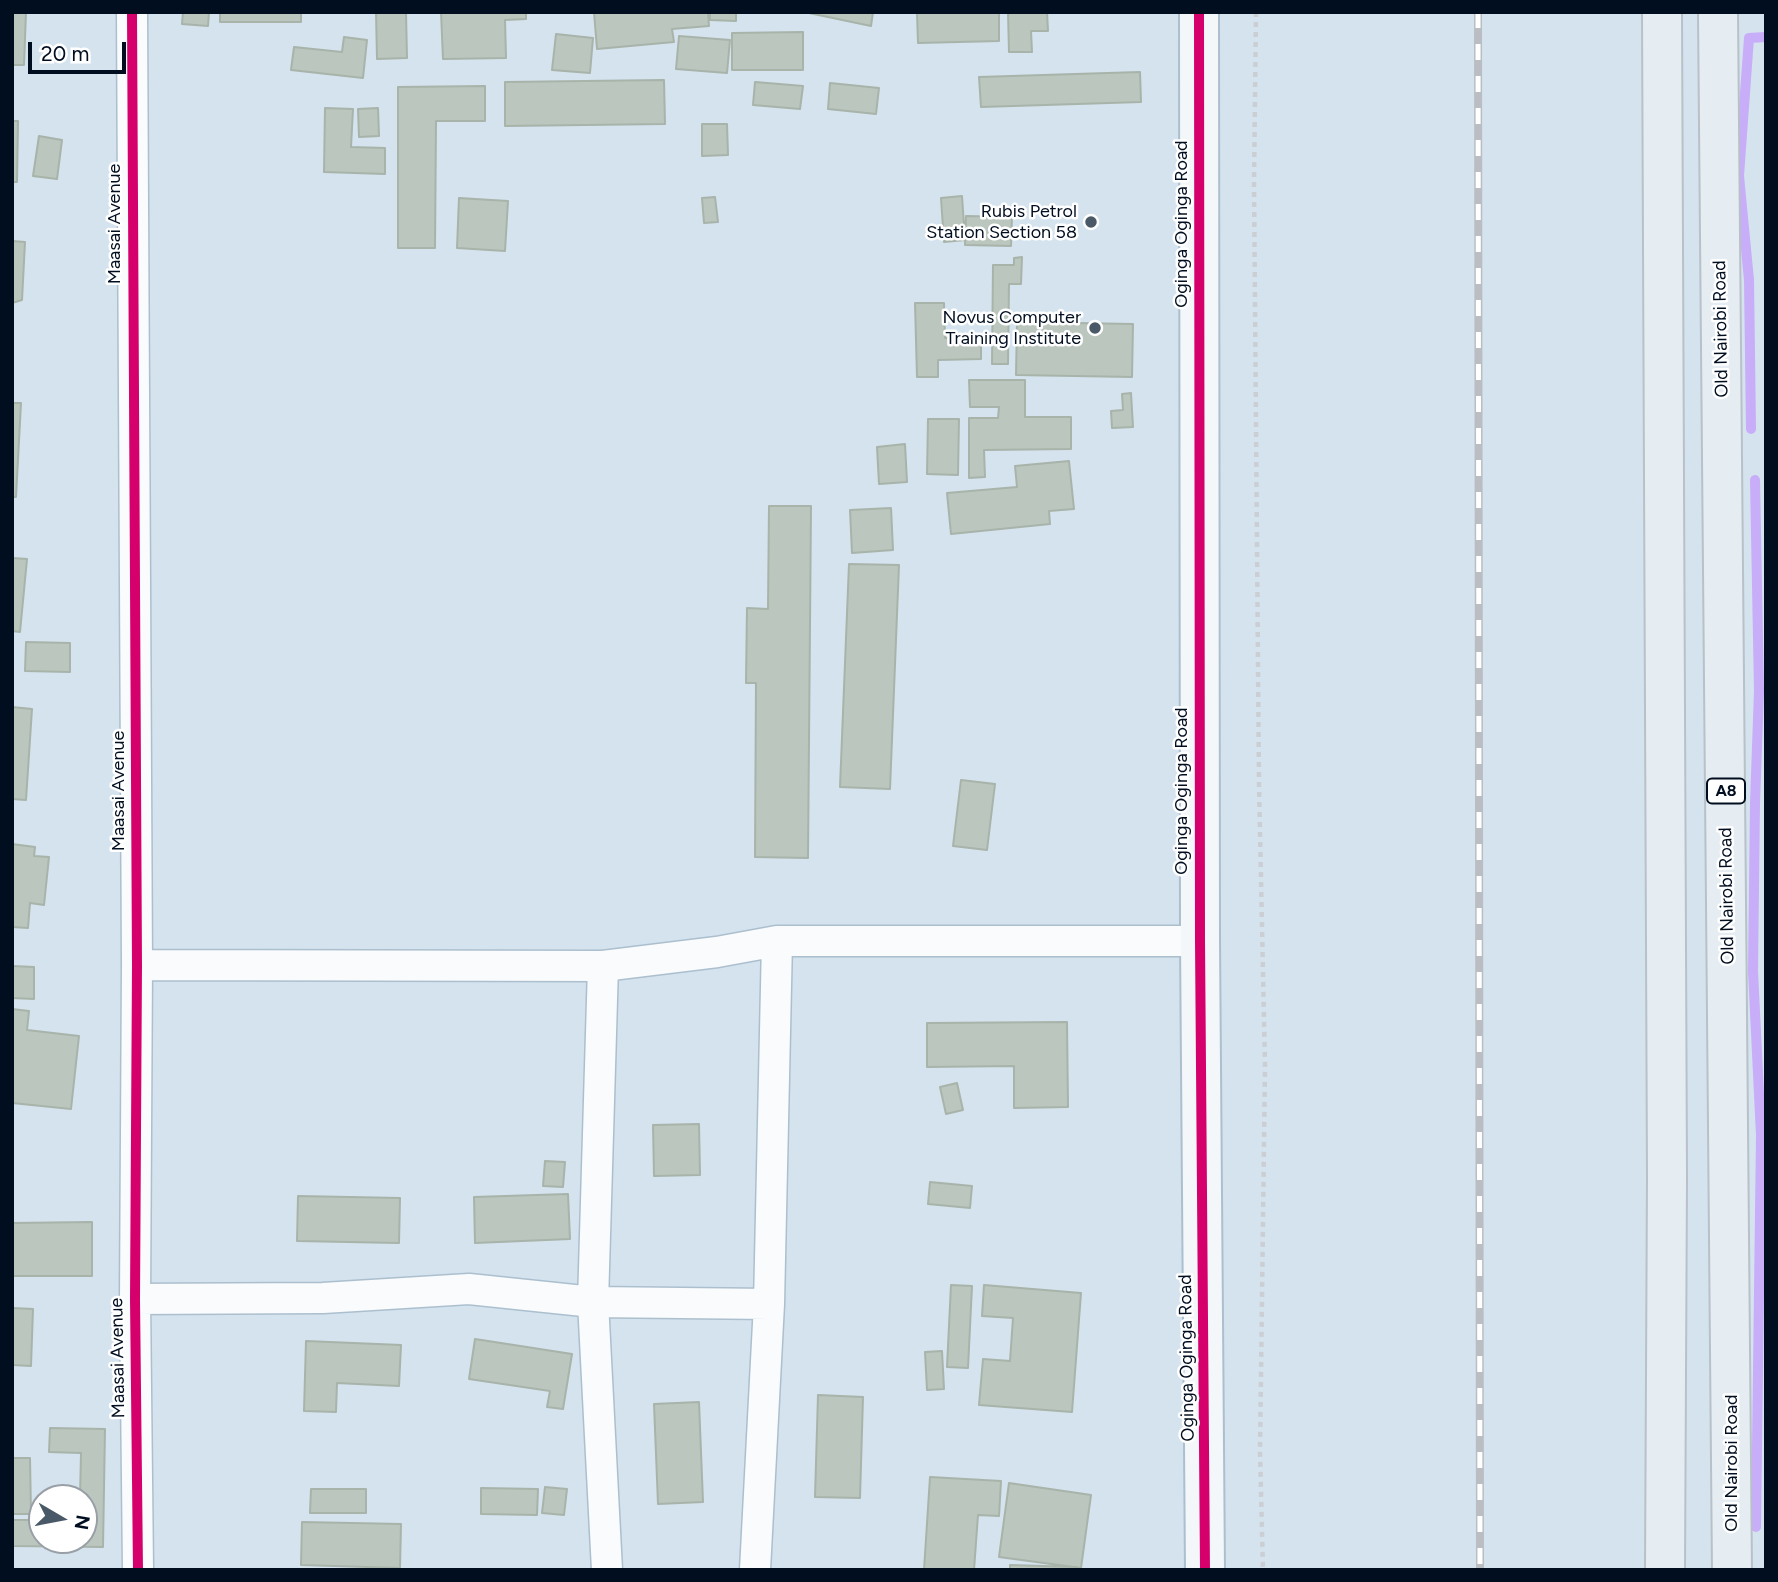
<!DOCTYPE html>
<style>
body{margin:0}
#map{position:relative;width:1778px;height:1582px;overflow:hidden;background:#d4e3ee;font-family:Figtree,sans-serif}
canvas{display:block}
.frame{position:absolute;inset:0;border:14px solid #000e20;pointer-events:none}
.north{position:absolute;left:28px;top:1484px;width:70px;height:70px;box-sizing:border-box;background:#fff;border:2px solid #999fa6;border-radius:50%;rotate:100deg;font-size:19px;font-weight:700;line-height:28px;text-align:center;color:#000e20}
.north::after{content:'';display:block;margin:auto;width:24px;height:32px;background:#4a5968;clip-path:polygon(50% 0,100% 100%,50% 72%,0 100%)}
.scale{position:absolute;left:28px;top:42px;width:98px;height:32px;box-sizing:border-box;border:4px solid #000e20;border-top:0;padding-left:9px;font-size:21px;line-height:24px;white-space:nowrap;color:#000e20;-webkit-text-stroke:5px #fff;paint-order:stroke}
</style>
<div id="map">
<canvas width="1778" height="1582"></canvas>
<div class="frame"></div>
<div class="north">N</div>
<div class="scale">20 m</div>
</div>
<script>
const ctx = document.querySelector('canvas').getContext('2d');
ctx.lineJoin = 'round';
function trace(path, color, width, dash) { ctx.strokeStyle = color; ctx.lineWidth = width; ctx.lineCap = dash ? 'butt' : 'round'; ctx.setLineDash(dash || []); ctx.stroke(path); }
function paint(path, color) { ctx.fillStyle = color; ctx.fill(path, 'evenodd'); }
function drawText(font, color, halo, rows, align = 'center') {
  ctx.font = font + ' Figtree,sans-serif'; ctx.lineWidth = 5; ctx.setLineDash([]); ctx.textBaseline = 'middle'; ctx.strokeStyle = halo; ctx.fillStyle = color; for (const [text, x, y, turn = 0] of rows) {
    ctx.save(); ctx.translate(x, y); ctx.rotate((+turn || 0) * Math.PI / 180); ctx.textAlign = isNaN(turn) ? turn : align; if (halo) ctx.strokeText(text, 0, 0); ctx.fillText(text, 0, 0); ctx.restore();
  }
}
trace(new Path2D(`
 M1751 429 1749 280 1739 176 1749 38 1766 37
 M1755 480 1759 691 1755 803 1753 971 1761 1135 1756 1527`), '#c8adf8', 10);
const building = new Path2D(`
 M12 12H26L24 65H12Z
 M183 12H209L208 26 182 24Z
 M220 12H301V22H220Z
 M376 12H406L407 58 377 59Z
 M441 12H526V19L505 20 506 58 443 59Z
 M594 12H708L709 26 672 29 674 42 597 49Z
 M710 12H736V21L710 20Z
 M804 12H873L871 26Z
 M917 12H999V41L918 43Z
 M1008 12H1047L1048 31H1031L1032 52H1009Z
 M803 32V70H732V33Z
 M556 34 593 38 590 73 552 70Z
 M679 36 730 40 727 73 676 69Z
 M344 37 367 40 363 78 291 70 294 47 342 52Z
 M1140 72 1141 102 981 107 979 77Z
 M664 80 665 124 505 126V82Z
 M755 82 803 86 800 109 753 105Z
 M830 83 879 88 876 114 828 109Z
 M485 86V121H436L435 248H398V87Z
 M325 108 353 109 351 147 385 148V174L324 172Z
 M378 108 379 136 359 137 358 109Z
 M12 121H18L17 182H12Z
 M702 124H727L728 155 702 156Z
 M39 136 62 140 57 179 33 176Z
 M962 196 965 240 944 242 941 198Z
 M715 197 718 222 704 223 702 198Z
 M459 198 508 201 505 251 457 248Z
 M966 216 1012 217 1011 246 965 245Z
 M12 241 25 242 22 300 12 303Z
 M1022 257 1021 284H1009L1008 364H992L993 265H1014V258Z
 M915 303H944L945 338H981V359L938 360V377H917Z
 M1017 322 1133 324 1132 377 1016 375Z
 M969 380H1025V417H1071V449L984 450 985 477 969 478V418H998L999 407H970Z
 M1131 393 1133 427 1112 428 1111 411 1123 410 1122 394Z
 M12 403H21L16 497H12Z
 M928 419H959L958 475 927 474Z
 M905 444 907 482 879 484 877 447Z
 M1069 461 1074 509 1049 511 1050 524 951 534 947 493 1017 487 1015 466Z
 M769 506H811L808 858 755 857 756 683H746L747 608 768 609Z
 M891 508 893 550 852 553 850 510Z
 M12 558 27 559 20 632 12 631Z
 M849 564 899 565 890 789 840 787Z
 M26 642 70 643V672L25 671Z
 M12 707 32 709 26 800 12 799Z
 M961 780 995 784 987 850 953 846Z
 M12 844 35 847 34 856 49 857 44 905 30 903 28 928 12 927Z
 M12 966 34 967V999L12 998Z
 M12 1009 29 1011 27 1030 79 1036 71 1109 12 1103Z
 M1067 1022 1068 1107 1014 1108V1066L927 1067V1023Z
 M957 1083 963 1110 946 1114 940 1087Z
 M699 1124 700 1175 654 1176 653 1125Z
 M545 1161 565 1162 563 1187 543 1186Z
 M930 1182 972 1186 970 1208 928 1204Z
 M568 1194 570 1239 475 1243 474 1197Z
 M298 1196 400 1198 399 1243 297 1241Z
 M92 1222V1276H12V1223Z
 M951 1285 972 1286 968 1368 947 1367Z
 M984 1285 1081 1293 1072 1412 979 1405 983 1359 1010 1361 1013 1318 982 1316Z
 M12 1308 33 1309 31 1366 12 1365Z
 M475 1339 572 1354 563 1409 547 1407 550 1391 469 1379Z
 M306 1341 401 1345 399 1386 337 1383 336 1412 304 1411Z
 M942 1351 944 1389 927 1390 925 1352Z
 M818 1395 863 1397 860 1498 815 1497Z
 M699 1402 703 1502 658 1504 654 1404Z
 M50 1428 105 1429 103 1547 12 1546V1520H32L33 1509H42V1540H84V1498H80L81 1453 49 1452Z
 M12 1458H30L31 1514H12Z
 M930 1477 1001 1481 999 1516 978 1515 974 1570H924Z
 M1009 1483 1091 1495 1081 1568 999 1557Z
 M545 1487 567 1489 564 1515 542 1513Z
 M481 1488 538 1489 537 1515 481 1514Z
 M311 1489H366V1513H310Z
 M302 1522 401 1524 400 1568 301 1565Z
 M1010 1565 1077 1567V1570H1010Z`);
paint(building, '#bbc6be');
trace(building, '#a8b3aa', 2);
const street = new Path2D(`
 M132 12 137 965 135 1299 138 1570
 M137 965 603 966 717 952 777 941H1200
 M603 966 593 1302 607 1570
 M135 1299 323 1298 469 1289 593 1302 769 1304
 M755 1570 769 1304 777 941`);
const secondary = new Path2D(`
 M1199 12 1200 941 1205 1570`);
const highway = new Path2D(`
 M1662 12 1667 1178 1665 1570
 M1718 12 1732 1570`);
trace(street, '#acbfce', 33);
trace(secondary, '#acbfce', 42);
trace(highway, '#b8c0c8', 42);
trace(new Path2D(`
 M1256 12 1254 183 1259 784 1265 1066 1260 1452 1263 1570`), '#cbcfd4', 4.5, [5, 5]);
trace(street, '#f9fbfc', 30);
trace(secondary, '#f3f7fa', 38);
trace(highway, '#e5edf3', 38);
const rail = new Path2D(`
 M1478 12 1480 1570`);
trace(rail, '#babec2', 8);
trace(rail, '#fff', 5, [16]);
trace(new Path2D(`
 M132 12 137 965 135 1299 138 1570
 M1199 12 1200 941 1205 1570`), '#d6006c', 10);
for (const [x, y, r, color] of [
 [1091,222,7,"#4a5968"],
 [1095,328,7,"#4a5968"]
]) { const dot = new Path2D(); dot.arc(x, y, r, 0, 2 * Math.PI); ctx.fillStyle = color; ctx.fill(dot); trace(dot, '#fff', 2.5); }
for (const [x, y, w] of [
 [1726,791,38]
]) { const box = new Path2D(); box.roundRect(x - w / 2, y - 12.5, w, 25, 5); ctx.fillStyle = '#fff'; ctx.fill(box); trace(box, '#000e20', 2); }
drawText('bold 16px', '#000e20', null, [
 ["A8",1726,791]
]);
drawText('18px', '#000e20', '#fff', [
 ["Rubis Petrol",1077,212],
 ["Station Section 58",1077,233],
 ["Novus Computer",1081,318],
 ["Training Institute",1081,339]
], 'right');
drawText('18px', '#000e20', '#fff', [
 ["Maasai Avenue",115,224,-90],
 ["Oginga Oginga Road",1182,224,-90],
 ["Old Nairobi Road",1721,329,-91],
 ["Maasai Avenue",119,791,-90],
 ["Oginga Oginga Road",1182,791,-90],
 ["Old Nairobi Road",1727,896,-91],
 ["Maasai Avenue",118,1358,-91],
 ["Oginga Oginga Road",1187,1358,-91],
 ["Old Nairobi Road",1732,1463,-90]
]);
</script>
